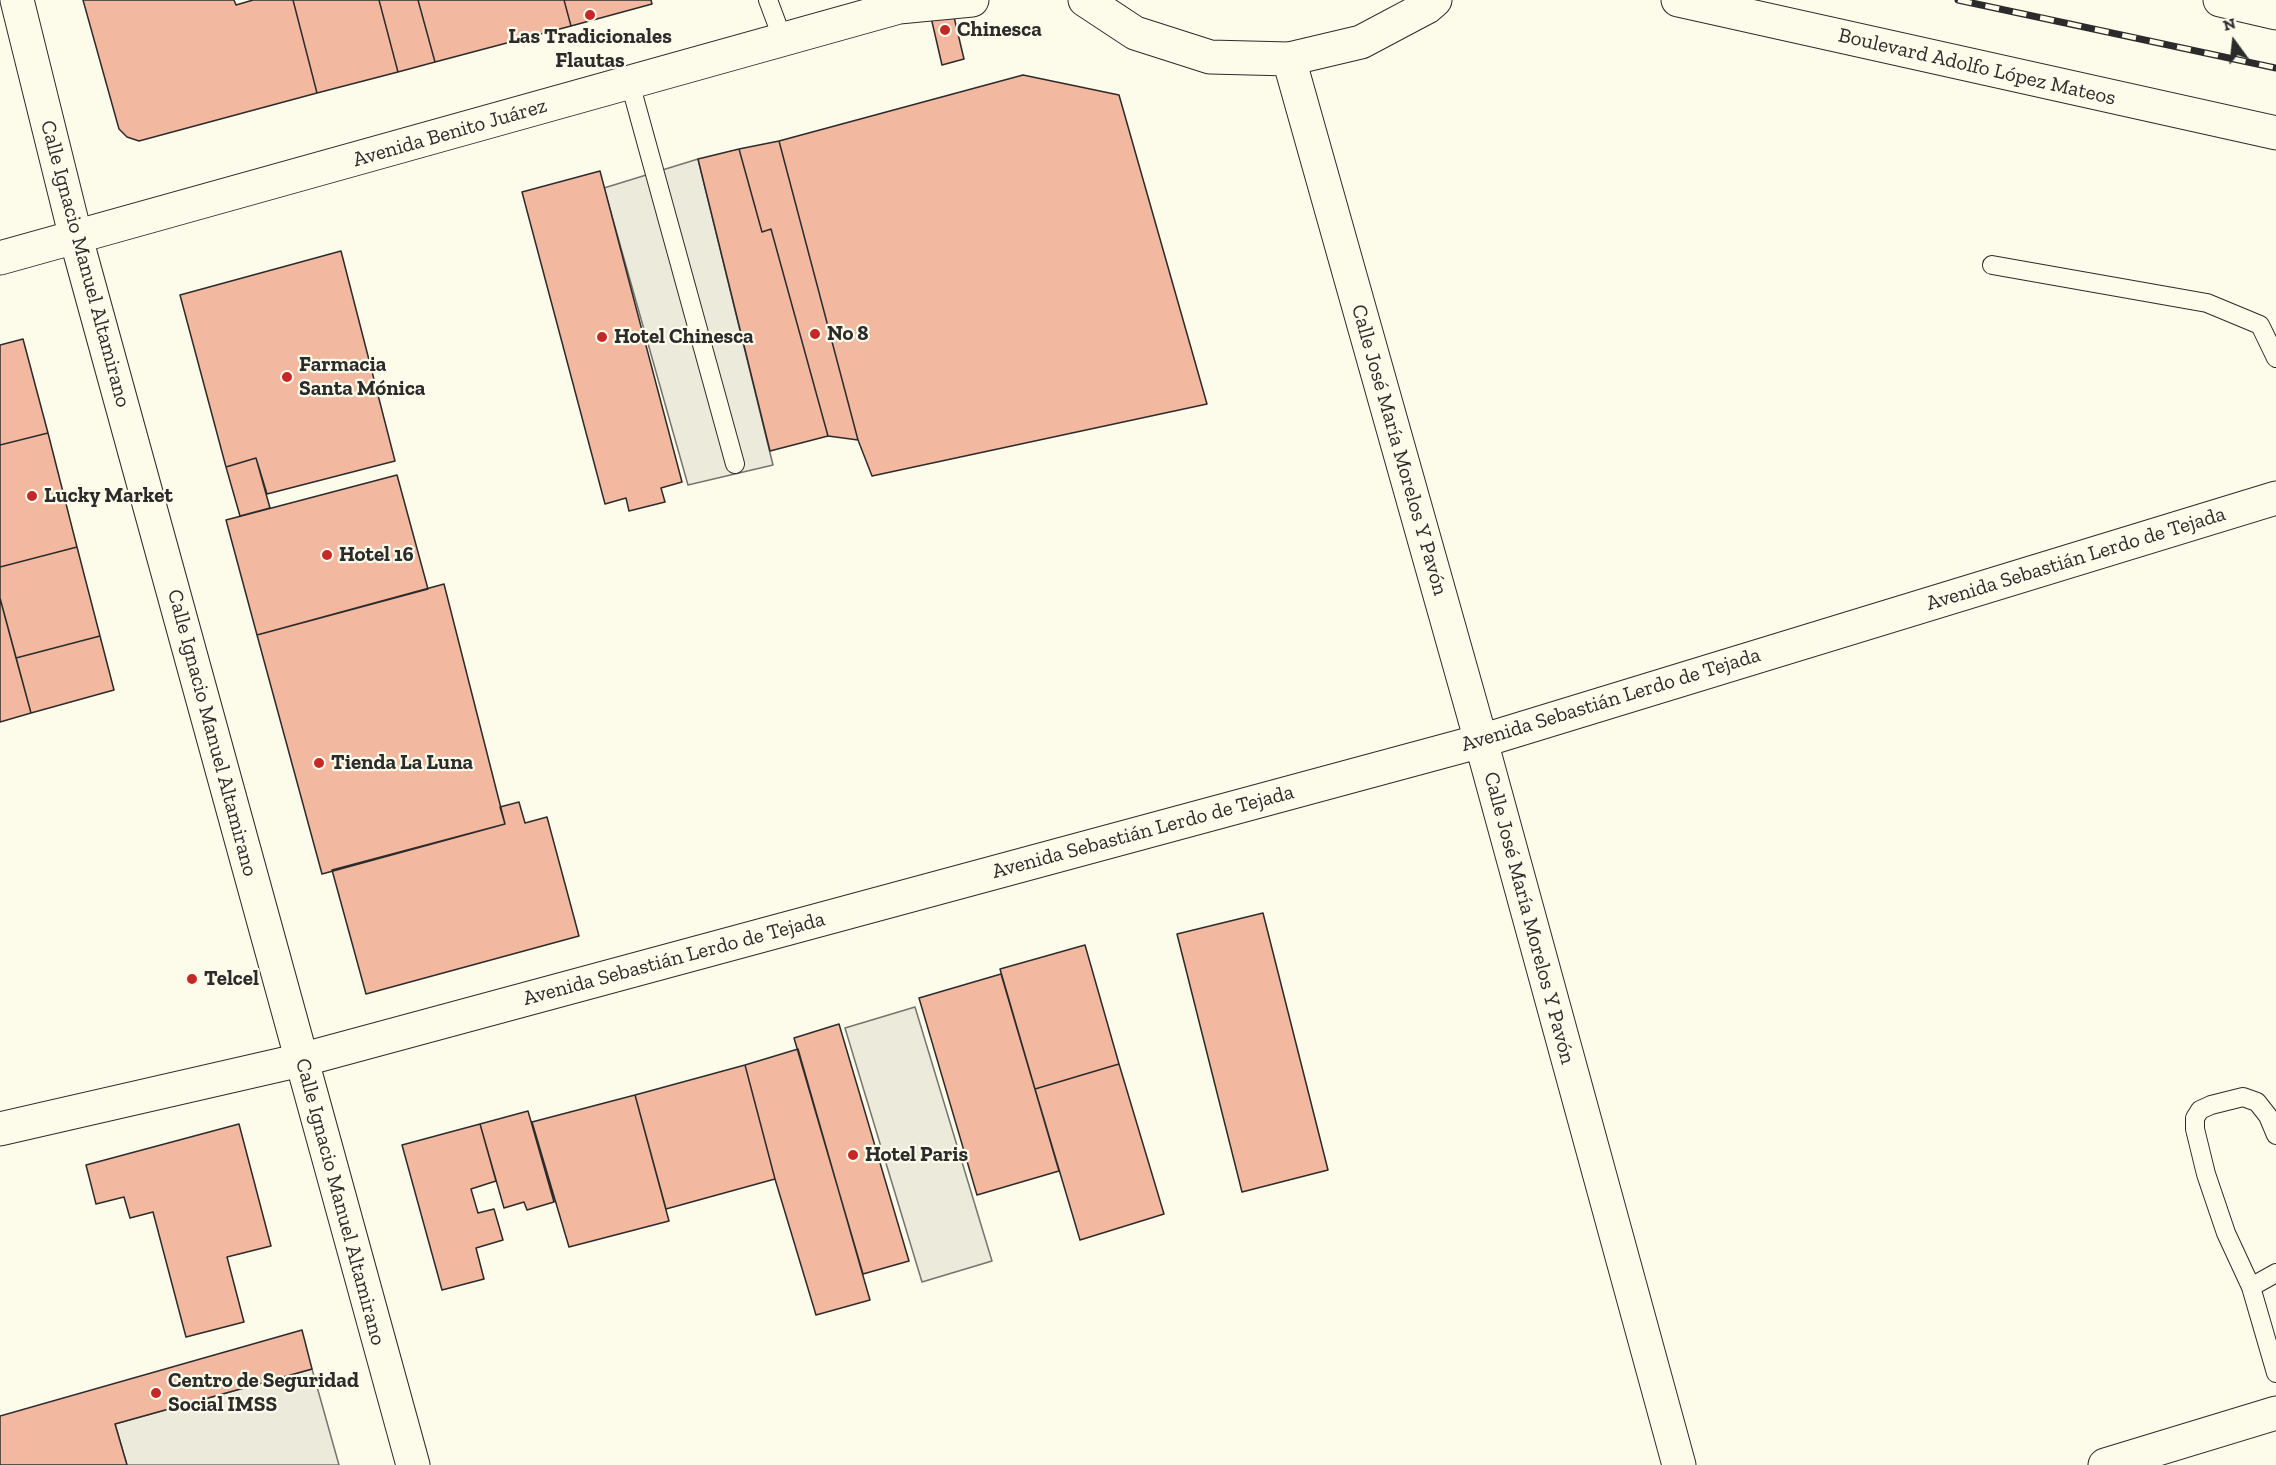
<!DOCTYPE html>
<meta charset="utf-8">
<style>
body{margin:0}
#map{position:relative;width:2276px;height:1465px;overflow:hidden;background:#fdfbea;font-family:"Zilla Slab",serif}
canvas{display:block}
.north{position:absolute;left:2204px;top:12px;width:60px;height:60px;-webkit-text-stroke:4px #fdfbea;paint-order:stroke;rotate:345deg;font-size:16px;font-weight:700;line-height:24px;text-align:center;color:#2b2b2b}
.north::after{content:'';display:block;margin:auto;width:21px;height:27px;background:#2b2b2b;clip-path:polygon(50% 0,100% 100%,50% 72%,0 100%)}
</style>
<div id="map">
<canvas width="2276" height="1465"></canvas>
<div class="north">N</div>
</div>
<script>
const ctx = document.querySelector('canvas').getContext('2d');
ctx.lineJoin = 'round';
function paint(path, color) { ctx.fillStyle = color; ctx.fill(path, 'evenodd'); }
function trace(path, color, width, dash) { ctx.strokeStyle = color; ctx.lineWidth = width; ctx.lineCap = dash ? 'butt' : 'round'; ctx.setLineDash(dash || []); ctx.stroke(path); }
function drawText(font, color, halo, rows, align = 'center') {
  ctx.font = font + ' "Zilla Slab",serif'; ctx.lineWidth = 4.5; ctx.setLineDash([]); ctx.textBaseline = 'middle'; ctx.strokeStyle = halo; ctx.fillStyle = color; for (const [text, x, y, turn = 0] of rows) {
    ctx.save(); ctx.translate(x, y); ctx.rotate((+turn || 0) * Math.PI / 180); ctx.textAlign = isNaN(turn) ? turn : align; if (halo) ctx.strokeText(text, 0, 0); ctx.fillText(text, 0, 0); ctx.restore();
  }
}
const parking = new Path2D(`
 M698 159 773 465 688 485 604 188Z
 M915 1007 992 1261 922 1282 845 1028Z
 M312 1369 339 1465H127L115 1424Z`);
paint(parking, '#eceadb');
trace(parking, '#74746e', 1.5);
const building = new Path2D(`
 M83 0H234L236 5 253 0H293L317 93 139 141 127 137 119 129Z
 M293 0H379L398 72 317 93Z
 M379 0H418L435 62 398 72Z
 M418 0H564L571 26 435 62Z
 M564 0H651L652 4 571 26Z
 M927 0H950L964 59 942 65Z
 M1023 75 1119 95 1207 404 872 476 858 440 779 141Z
 M779 141 858 440 828 436 771 229 762 232 739 149Z
 M739 149 762 232 771 229 828 436 770 451 698 159Z
 M600 171 682 482 661 488 665 502 629 511 626 498 605 504 522 192Z
 M341 251 395 461 267 494 256 458 226 467 180 295Z
 M23 339 48 433 0 445V345Z
 M48 433 77 547 0 567V445Z
 M256 458 270 508 240 516 226 467Z
 M397 475 428 589 257 635 226 520Z
 M77 547 100 636 16 658 0 598V567Z
 M444 584 505 824 322 874 257 635Z
 M0 598 31 713 0 722Z
 M100 636 114 690 31 713 16 658Z
 M519 802 525 823 547 817 579 936 366 994 332 870 505 824 500 807Z
 M1263 913 1328 1170 1242 1192 1177 934Z
 M1085 945 1119 1064 1035 1089 1000 969Z
 M1001 974 1059 1171 977 1195 919 998Z
 M839 1024 909 1261 863 1274 794 1038Z
 M798 1049 870 1300 816 1315 775 1179 745 1065Z
 M1119 1064 1164 1214 1080 1240 1035 1089Z
 M745 1065 775 1179 666 1209 635 1095Z
 M635 1095 669 1221 569 1247 532 1122Z
 M528 1111 554 1202 527 1210 524 1202 504 1208 480 1124Z
 M239 1124 271 1246 227 1257 244 1322 186 1337 153 1212 130 1218 124 1197 96 1204 86 1165Z
 M480 1124 496 1181 471 1189 478 1213 494 1209 503 1240 476 1248 484 1279 442 1290 402 1145Z
 M302 1330 312 1369 115 1424 127 1465H0V1416Z`);
paint(building, '#f2b8a0');
trace(building, '#2b2b2b', 1.5);
const service = new Path2D(`
 M768 0 783 40
 M630 83 735 464
 M1992 265 2207 303 2260 325 2276 358
 M2276 1135 2268 1116 2257 1102 2243 1097 2211 1105 2200 1110 2195 1118V1129L2206 1174 2226 1233 2251 1287 2276 1373
 M2251 1287 2276 1273`);
const minor = new Path2D(`
 M1289 59 1481 741 1679 1465
 M0 258 899 7 972 0
 M0 1129 301 1060 1481 741 2276 498
 M2105 1465 2276 1413`);
const tertiary = new Path2D(`
 M17 0 76 238 413 1465`);
const secondary = new Path2D(`
 M1085 0 1135 33 1210 57 1289 59 1361 42 1427 7 1435 0`);
const primary = new Path2D(`
 M1678 0 2276 133
 M2220 0 2276 13`);
trace(service, '#2b2b2b', 20);
trace(minor, '#2b2b2b', 35);
trace(tertiary, '#2b2b2b', 35);
trace(secondary, '#2b2b2b', 35);
trace(primary, '#2b2b2b', 35);
trace(service, '#fdfbea', 18);
trace(minor, '#fdfbea', 33);
trace(tertiary, '#fdfbea', 33);
trace(secondary, '#fdfbea', 33);
trace(primary, '#fdfbea', 33);
const rail = new Path2D(`
 M1958 0 2276 68`);
trace(rail, '#2b2b2b', 7);
trace(rail, '#fdfbea', 4.5, [14]);
for (const [x, y, r, color] of [
 [590,15,6,"#c62828"],
 [945,30,6,"#c62828"],
 [815,334,6,"#c62828"],
 [602,337,6,"#c62828"],
 [287,377,6,"#c62828"],
 [32,496,6,"#c62828"],
 [327,555,6,"#c62828"],
 [319,763,6,"#c62828"],
 [192,979,6,"#c62828"],
 [853,1155,6,"#c62828"],
 [156,1393,6,"#c62828"]
]) { const dot = new Path2D(); dot.arc(x, y, r, 0, 2 * Math.PI); ctx.fillStyle = color; ctx.fill(dot); trace(dot, '#fdfbea', 2); }
drawText('bold 21px', '#2b2b2b', '#fdfbea', [
 ["Chinesca",957,30],
 ["Las Tradicionales",590,37,"center"],
 ["Flautas",590,61,"center"],
 ["No 8",827,334],
 ["Hotel Chinesca",614,337],
 ["Farmacia",299,365],
 ["Santa Mónica",299,389],
 ["Lucky Market",44,496],
 ["Hotel 16",339,555],
 ["Tienda La Luna",331,763],
 ["Telcel",204,979],
 ["Hotel Paris",865,1155],
 ["Centro de Seguridad",168,1381],
 ["Social IMSS",168,1405]
], 'left');
drawText('21px', '#2b2b2b', '#fdfbea', [
 ["Boulevard Adolfo López Mateos",1977,67,13],
 ["Avenida Benito Juárez",450,133,-16],
 ["Calle Ignacio Manuel Altamirano",85,264,75],
 ["Calle José María Morelos Y Pavón",1399,450,74],
 ["Avenida Sebastián Lerdo de Tejada",2076,559,-17],
 ["Avenida Sebastián Lerdo de Tejada",1611,700,-17],
 ["Calle Ignacio Manuel Altamirano",212,733,75],
 ["Avenida Sebastián Lerdo de Tejada",1143,832,-15],
 ["Calle José María Morelos Y Pavón",1529,918,75],
 ["Avenida Sebastián Lerdo de Tejada",674,959,-15],
 ["Calle Ignacio Manuel Altamirano",340,1202,75]
]);
</script>
